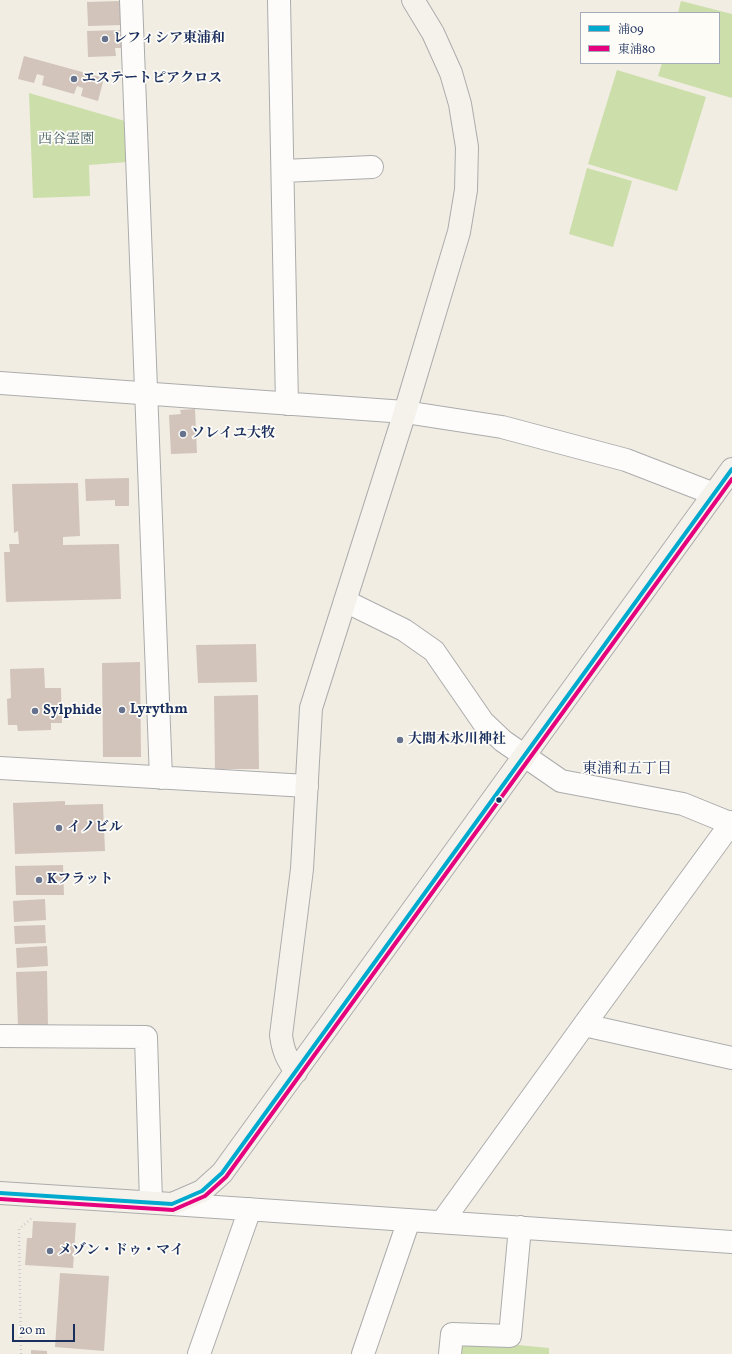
<!DOCTYPE html>
<meta charset="utf-8">
<style>
body{margin:0}
#map{position:relative;width:732px;height:1354px;overflow:hidden;background:#f1ede3;font-family:Vollkorn,"Noto Serif JP",serif}
canvas{display:block}
.legend{position:absolute;left:580px;top:12px;width:140px;height:52px;box-sizing:border-box;background:#fdfcf7;border:1px solid #a3aaba;margin:0;padding:5px 7px;list-style:none;font-size:12px;color:#1b2f5e}
.legend li{display:flex;align-items:center;gap:8px;height:20px}
.legend b{width:20px;border:1px solid #a3aaba}
.scale{position:absolute;left:12px;top:1324px;width:63px;height:18px;box-sizing:border-box;border:2px solid #1b2f5e;border-top:0;padding-left:5px;font-size:12px;line-height:14px;white-space:nowrap;color:#1b2f5e;-webkit-text-stroke:3px #fdfcf7;paint-order:stroke}
</style>
<div id="map">
<canvas width="732" height="1354"></canvas>
<ul class="legend">
<li><b style="height:5px;background:#00a9ce"></b>浦09</li>
<li><b style="height:5px;background:#e5007d"></b>東浦80</li>
</ul>
<div class="scale">20 m</div>
</div>
<script>
const ctx = document.querySelector('canvas').getContext('2d');
ctx.lineJoin = 'round';
function paint(path, color) { ctx.fillStyle = color; ctx.fill(path, 'evenodd'); }
function trace(path, color, width, dash) { ctx.strokeStyle = color; ctx.lineWidth = width; ctx.lineCap = dash ? 'butt' : 'round'; ctx.setLineDash(dash || []); ctx.stroke(path); }
function drawText(font, color, halo, rows, align = 'center') {
  ctx.font = font + ' Vollkorn,"Noto Serif JP",serif'; ctx.lineWidth = 3.5; ctx.setLineDash([]); ctx.textBaseline = 'middle'; ctx.strokeStyle = halo; ctx.fillStyle = color; for (const [text, x, y, turn = 0] of rows) {
    ctx.save(); ctx.translate(x, y); ctx.rotate((+turn || 0) * Math.PI / 180); ctx.textAlign = isNaN(turn) ? turn : align; if (halo) ctx.strokeText(text, 0, 0); ctx.fillText(text, 0, 0); ctx.restore();
  }
}
paint(new Path2D(`
 M681 1 732 14V98L658 76 662 63H719V13H678Z
 M617 70 706 97 677 191 588 164Z
 M29 93 125 121 127 162 89 165 90 196 33 198Z
 M587 168 632 181 613 247 569 234Z
 M465 1340 549 1348V1354H456Z`), '#ccdeaa');
paint(new Path2D(`
 M121 1 122 25 88 26 87 2Z
 M122 30 123 48H115L116 56 88 57 87 31Z
 M24 56 104 78 98 101 81 96 83 88 77 86 74 94 42 85 44 76 37 74 34 83 18 79Z
 M195 409 197 453 171 454 169 415 181 414 180 410Z
 M129 478V506H115V500L86 501 85 479Z
 M78 483 80 536 63 537V545L119 544 121 599 6 602 4 552H10L9 544H19L18 531 14 533 12 484Z
 M256 644 257 682 198 683 196 645Z
 M140 662 141 757H103L102 663Z
 M44 668 45 688H61L62 723H51V730L18 731 17 725H8L7 699 11 698 10 669Z
 M258 695 259 769H215L214 696Z
 M65 801V805L103 804 105 851 15 854 13 803Z
 M63 865 64 895H16L15 866Z
 M45 899 46 920 14 922 13 901Z
 M45 925 46 943 15 944 14 926Z
 M47 946 48 966 17 968 16 948Z
 M47 971 48 1025 18 1026 16 972Z
 M33 1221 76 1223 73 1268 25 1265 27 1238H32Z
 M60 1273 109 1276 104 1351 55 1347Z
 M31 1350 47 1351V1354H31Z`), '#d2c4bb');
const street = new Path2D(`
 M131 0 161 778
 M279 0 287 404
 M283 171 372 167
 M0 383 405 412 502 427 626 460 714 494
 M345 601 404 630 434 651 483 722 503 741 561 781 683 804 732 824
 M0 768 307 786
 M584 1025 732 1058
 M0 1036 146 1037 151 1202
 M172 1204 732 1242
 M442 1222 584 1025 732 822
 M199 1354 250 1209
 M363 1354 409 1220
 M450 1354 452 1334 510 1336 520 1227`);
const secondary = new Path2D(`
 M296 1072C287 1059 283 1051 281 1035L302 869 311 708 405 412 459 232 466 190 467 147 460 104 451 73 433 33 413 0
 M0 1193 172 1204 202 1191 222 1173 732 469`);
trace(street, '#acacac', 24);
trace(secondary, '#acacac', 24);
trace(new Path2D(`
 M21 1354 19 1229 33 1217`), '#cdcecf', 2.5, [1, 3]);
trace(street, '#fdfcfb', 22);
trace(secondary, '#f5f2ec', 22);
trace(new Path2D(`
 M0 1193 172 1204 202 1191 222 1173 732 469`), '#00a9ce', 4);
trace(new Path2D(`
 M0 1199 173 1210 205 1196 226 1177 732 479`), '#e5007d', 4);
for (const [x, y, r, color] of [
 [105,39,4,"#66728d"],
 [74,79,4,"#66728d"],
 [183,434,4,"#66728d"],
 [122,710,4,"#66728d"],
 [35,711,4,"#66728d"],
 [400,740,4,"#66728d"],
 [499,800,3.5,"#1b2f5e"],
 [59,828,4,"#66728d"],
 [39,880,4,"#66728d"],
 [50,1251,4,"#66728d"]
]) { const dot = new Path2D(); dot.arc(x, y, r, 0, 2 * Math.PI); ctx.fillStyle = color; ctx.fill(dot); trace(dot, '#fdfcf7', 1.5); }
drawText('bold 14px', '#1b2f5e', '#fdfcf7', [
 ["レフィシア東浦和",113,39],
 ["エステートピアクロス",82,79],
 ["ソレイユ大牧",191,434],
 ["Lyrythm",130,710],
 ["Sylphide",43,711],
 ["大間木氷川神社",408,740],
 ["イノビル",67,828],
 ["Kフラット",47,880],
 ["メゾン・ドゥ・マイ",58,1251]
], 'left');
drawText('14px', '#476067', '#fdfcf7', [
 ["西谷霊園",66,140]
]);
drawText('15px', '#1b2f5e', '#fdfcf7', [
 ["東浦和五丁目",627,770]
]);
</script>
